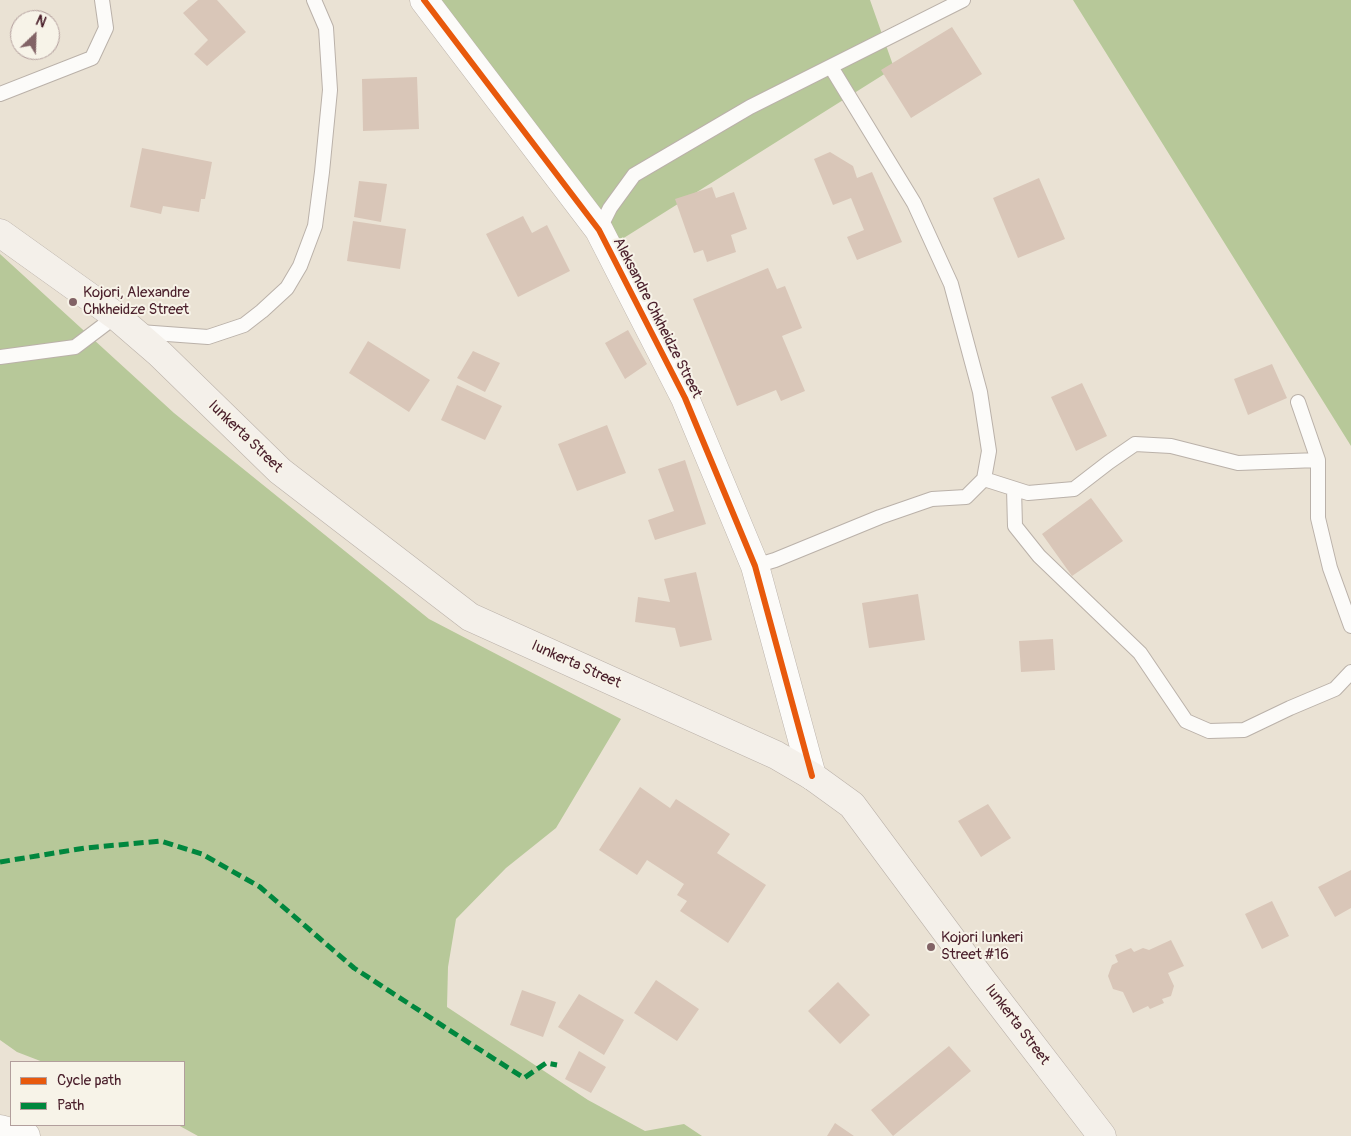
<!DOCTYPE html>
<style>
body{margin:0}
#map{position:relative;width:1351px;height:1136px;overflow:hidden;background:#eae2d4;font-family:Pangolin,sans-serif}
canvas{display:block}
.legend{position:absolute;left:10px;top:1061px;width:175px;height:65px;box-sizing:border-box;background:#f7f3e8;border:1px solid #b29e9c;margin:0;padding:6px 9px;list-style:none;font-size:15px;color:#4a1f2b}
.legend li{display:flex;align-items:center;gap:10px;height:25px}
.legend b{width:25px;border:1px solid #b29e9c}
.north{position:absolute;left:10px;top:10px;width:50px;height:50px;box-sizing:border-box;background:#f7f3e8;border:1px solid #b29e9c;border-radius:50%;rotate:24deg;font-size:14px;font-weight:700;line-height:20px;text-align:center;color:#4a1f2b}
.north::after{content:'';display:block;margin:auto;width:18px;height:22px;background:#826366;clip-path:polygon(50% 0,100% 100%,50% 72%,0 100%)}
</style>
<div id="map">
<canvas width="1351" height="1136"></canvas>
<ul class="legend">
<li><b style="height:6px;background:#e8590c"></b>Cycle path</li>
<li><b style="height:6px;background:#00873e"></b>Path</li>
</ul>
<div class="north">N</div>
</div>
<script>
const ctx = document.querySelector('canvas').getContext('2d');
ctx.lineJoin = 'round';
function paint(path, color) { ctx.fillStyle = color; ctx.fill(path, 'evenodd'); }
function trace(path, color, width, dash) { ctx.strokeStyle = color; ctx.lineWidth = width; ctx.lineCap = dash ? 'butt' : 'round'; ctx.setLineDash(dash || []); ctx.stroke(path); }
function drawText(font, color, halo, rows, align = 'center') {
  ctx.font = font + ' Pangolin,sans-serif'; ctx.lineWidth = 4; ctx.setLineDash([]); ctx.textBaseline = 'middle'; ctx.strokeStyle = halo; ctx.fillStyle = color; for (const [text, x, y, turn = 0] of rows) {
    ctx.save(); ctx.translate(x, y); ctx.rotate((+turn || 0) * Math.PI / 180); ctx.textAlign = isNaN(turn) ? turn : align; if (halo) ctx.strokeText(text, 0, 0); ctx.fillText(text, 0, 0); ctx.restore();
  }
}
paint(new Path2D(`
 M428 0H870L894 68 611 246Z
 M1073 0H1351V446Z
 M0 254 174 413 429 619 621 719 556 828 506 868 456 919 448 967 447 1007 588 1100 645 1131 684 1124 702 1136H198L178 1125H184V1062H43L17 1052 0 1040Z`), '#b7c899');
paint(new Path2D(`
 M198 0H217L246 32 207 66 194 54 208 40 183 13Z
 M952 27 982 74 911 118 881 70Z
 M417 77 419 129 363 131 362 79Z
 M142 148 212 162 205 199H201L199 212 163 206 161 214 130 207Z
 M830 152 853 166 857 178 872 172 902 242 857 260 847 237 864 230 851 198 833 205 814 159Z
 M1039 178 1065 239 1018 258 993 198Z
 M359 181 387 184 381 222 354 217Z
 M712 187 716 198 734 192 747 229 731 235 736 252 707 262 703 250 694 253 675 199Z
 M523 216 532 233 547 225 570 271 518 297 486 234Z
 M353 221 406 229 400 269 347 261Z
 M768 268 777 289 785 286 802 328 782 336 805 391 781 401 776 390 737 406 693 299Z
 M628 330 647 364 625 379 605 343Z
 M368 341 430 380 409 412 349 373Z
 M473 351 500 363 485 392 457 378Z
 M1272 364 1287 398 1248 415 1234 379Z
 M1082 383 1107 436 1076 451 1051 397Z
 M457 385 502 406 485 440 441 420Z
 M607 425 626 473 577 491 558 444Z
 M685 460 706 524 655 540 648 520 674 511 658 469Z
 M1091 498 1123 541 1072 576 1042 534Z
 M696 572 712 640 680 647 675 628 635 622 638 597 670 602 664 579Z
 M918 594 925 640 869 648 862 603Z
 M1053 639 1055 670 1021 672 1019 641Z
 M640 787 670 808 676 799 730 834 717 853 766 885 728 943 680 911 687 901 677 895 684 884 647 860 637 875 599 850Z
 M988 804 1011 838 981 857 958 821Z
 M1351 870V908L1335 917 1318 887Z
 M1272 901 1289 936 1262 949 1245 914Z
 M1171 940 1184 966 1168 973 1174 986 1171 996 1162 999 1164 1003 1150 1009 1148 1006 1133 1013 1123 992 1113 989 1108 976 1112 965 1118 962 1115 955 1131 948 1134 952 1143 948 1149 950Z
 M656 980 699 1009 677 1041 634 1013Z
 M838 982 870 1015 840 1044 808 1011Z
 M522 990 556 1002 543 1037 510 1025Z
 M579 994 624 1020 604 1055 558 1027Z
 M949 1046 971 1071 893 1136 871 1110Z
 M579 1051 606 1067 591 1093 565 1079Z
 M835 1123 854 1136H827Z`), '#d9c6b8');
const lane = new Path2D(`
 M0 94 92 58 106 28 102 0
 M599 230 610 208 634 175 750 107 963 0
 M140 332 208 337 244 325 262 311 287 288 300 266 315 226 322 172 330 90 326 28 314 0
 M0 357 75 347 116 316
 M1298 402 1318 460V518L1330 568 1351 626
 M984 479 1028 493 1074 489 1109 462 1135 444 1171 446 1238 463 1318 460
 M1014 489 1015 526 1039 556 1140 653 1186 721 1209 731 1244 730 1290 708 1335 689 1351 672
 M755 566 775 560 880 517 932 499 966 497 984 479 989 451 980 392 951 284 914 203 831 67`);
const street = new Path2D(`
 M424 0 599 230 685 398 755 566 812 776
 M0 1129 26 1136`);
const secondary = new Path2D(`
 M0 233 116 316 160 354 280 471 470 617 776 755 812 776 852 805 982 980 1102 1136`);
trace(lane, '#bab1a9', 16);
trace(street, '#bab1a9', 29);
trace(secondary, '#bab1a9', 29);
trace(lane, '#fcfbf9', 14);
trace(street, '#fcfbf9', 28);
trace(secondary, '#f4f0ea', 28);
trace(new Path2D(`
 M0 862 85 848 161 841 202 854 260 887 354 968 460 1037 524 1078 546 1063 557 1065`), '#00873e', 5, [10, 5]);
trace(new Path2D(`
 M424 0 599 230 685 398 755 566 812 776`), '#e8590c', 6);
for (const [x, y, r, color] of [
 [73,302,5,"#826366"],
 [931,947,5,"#826366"]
]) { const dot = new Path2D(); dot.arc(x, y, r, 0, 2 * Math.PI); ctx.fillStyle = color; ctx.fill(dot); trace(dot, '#f7f3e8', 2); }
drawText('15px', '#4a1f2b', '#f7f3e8', [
 ["Kojori, Alexandre",83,293],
 ["Chkheidze Street",83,310],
 ["Kojori Iunkeri",941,938],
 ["Street #16",941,955]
], 'left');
drawText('15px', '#4a1f2b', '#f7f3e8', [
 ["Aleksandre Chkheidze Street",657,318,63],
 ["Iunkerta Street",245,437,44],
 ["Iunkerta Street",576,665,24],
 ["Iunkerta Street",1017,1025,53]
]);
</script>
